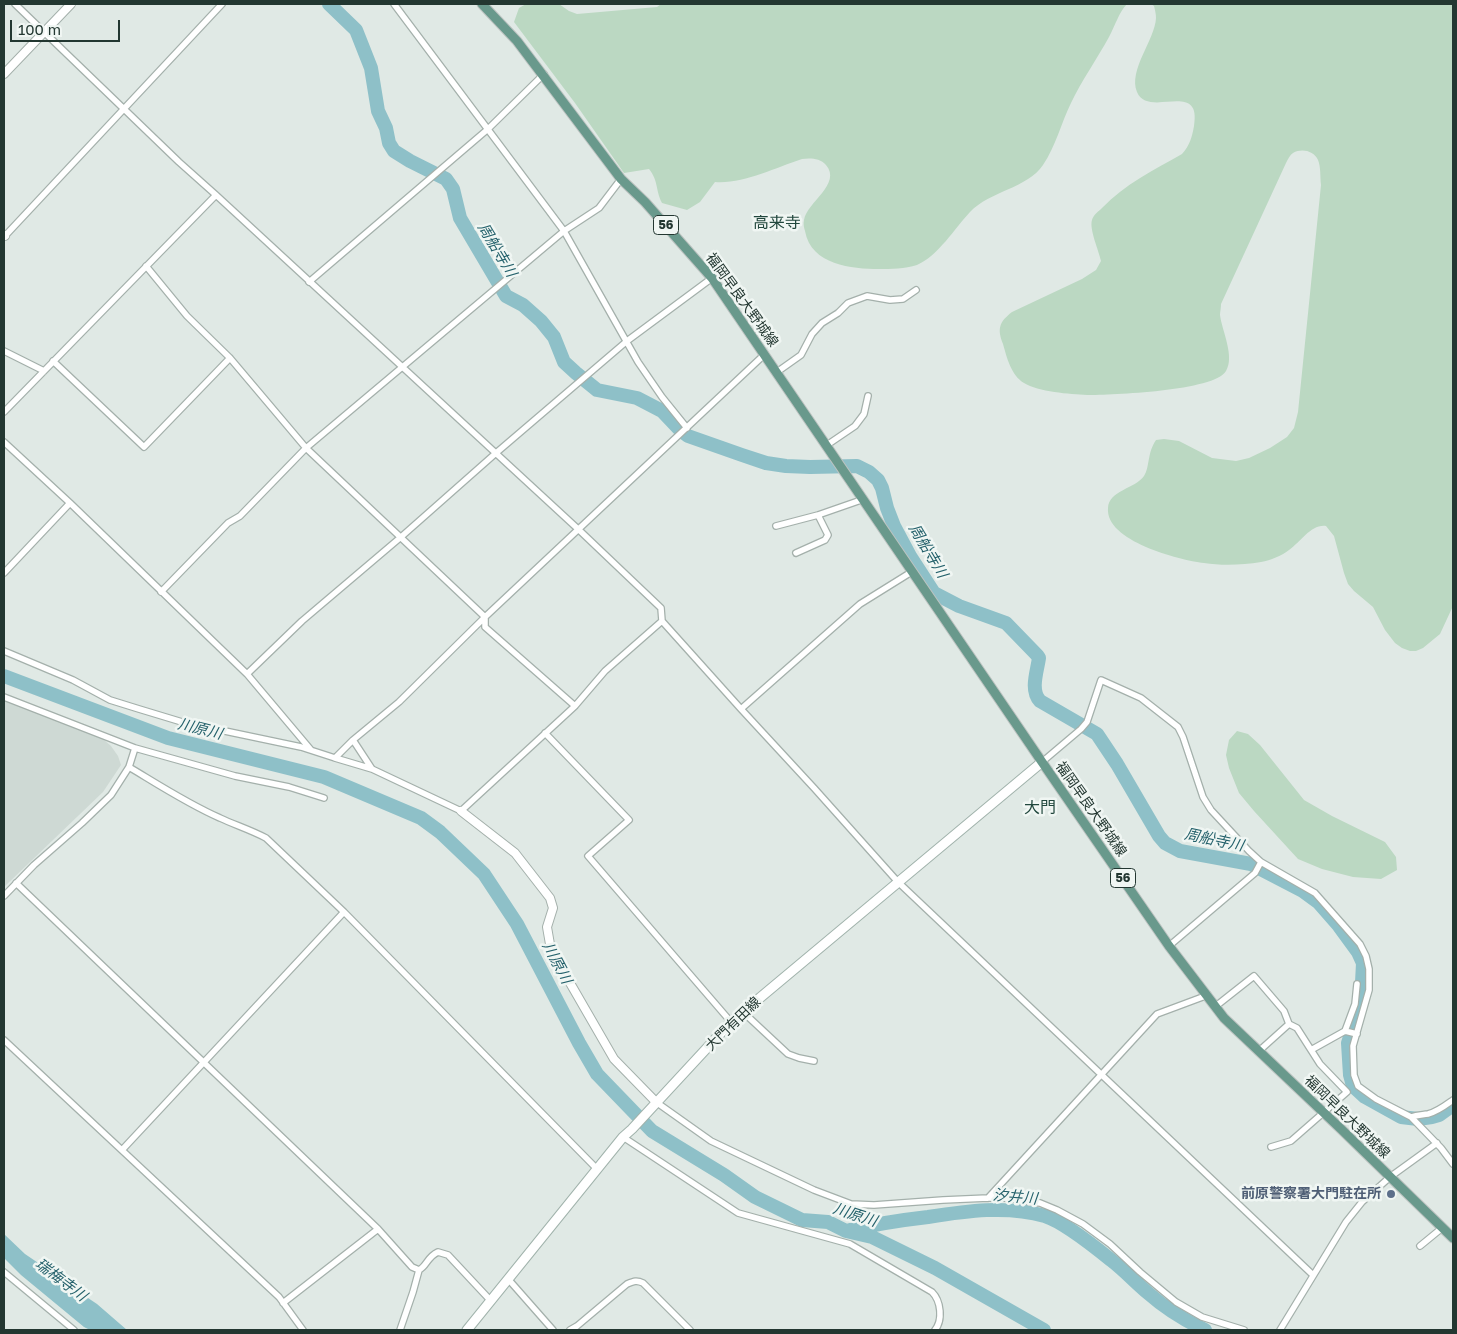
<!DOCTYPE html>
<meta charset="utf-8">
<style>
body{margin:0}
#map{position:relative;width:1457px;height:1334px;overflow:hidden;background:#e0e9e5;font-family:"Golos Text",sans-serif}
canvas{display:block}
.frame{position:absolute;inset:0;border:5px solid #233731;pointer-events:none}
.scale{position:absolute;left:10px;top:20px;width:110px;height:22px;box-sizing:border-box;border:2px solid #233731;border-top:0;padding-left:6px;font-size:15px;line-height:18px;white-space:nowrap;color:#233731;-webkit-text-stroke:4px #f0f6f3;paint-order:stroke}
</style>
<div id="map">
<canvas width="1457" height="1334"></canvas>
<div class="frame"></div>
<div class="scale">100 m</div>
</div>
<script>
const ctx = document.querySelector('canvas').getContext('2d');
ctx.lineJoin = 'round';
function paint(path, color) { ctx.fillStyle = color; ctx.fill(path, 'evenodd'); }
function trace(path, color, width, dash) { ctx.strokeStyle = color; ctx.lineWidth = width; ctx.lineCap = dash ? 'butt' : 'round'; ctx.setLineDash(dash || []); ctx.stroke(path); }
function drawText(font, color, halo, rows, align = 'center') {
  ctx.font = font + ' "Golos Text","Noto Sans JP",sans-serif'; ctx.lineWidth = 5; ctx.setLineDash([]); ctx.textBaseline = 'middle'; ctx.strokeStyle = halo; ctx.fillStyle = color; for (const [text, x, y, turn = 0] of rows) {
    ctx.save(); ctx.translate(x, y); ctx.rotate((+turn || 0) * Math.PI / 180); ctx.textAlign = isNaN(turn) ? turn : align; if (halo) ctx.strokeText(text, 0, 0); ctx.fillText(text, 0, 0); ctx.restore();
  }
}
paint(new Path2D(`
 M4 699 103 739 111 746 118 756 121 765 103 792 4 887Z`), '#ced9d4');
paint(new Path2D(`
 M526 4H559L569 11 577 14 657 7 661 4H1127C1119 12 1115 26 1109 37 1097 59 1082 80 1071 103 1061 123 1056 146 1043 165 1028 188 990 191 970 212 955 228 938 256 917 265 905 269 891 269 879 269 852 269 811 265 805 231 804 228 803 224 804 220 807 202 842 184 826 165 820 158 810 158 802 159 774 168 744 184 715 182L700 202 687 210 662 203C655 189 659 182 649 169L624 173 575 103 514 22 519 8Z
 M1151 4H1453V606L1440 634 1423 648 1416 651H1410L1402 648 1395 643 1385 630 1373 607 1354 591 1348 584 1344 573 1334 536 1326 526C1311 524 1301 542 1289 550 1281 556 1271 560 1261 562 1243 565 1222 566 1204 563 1179 560 1105 541 1108 508 1109 490 1135 489 1144 476 1150 467 1147 453 1156 440L1164 439 1179 441 1212 458 1236 461 1249 458 1270 448 1287 437 1294 428 1298 412 1321 185C1320 177 1321 167 1318 160 1314 151 1302 148 1293 153 1290 155 1288 159 1286 163L1221 304C1221 308 1220 312 1220 315 1222 331 1235 356 1226 371 1215 391 1111 395 1087 395 1070 394 1038 392 1024 383 1011 375 1007 358 1003 344 997 329 999 322 1012 312L1082 279 1096 270 1101 261C1099 251 1089 229 1092 220 1093 215 1099 211 1102 208 1125 184 1154 170 1182 154 1190 145 1192 137 1194 126 1202 79 1148 119 1137 92 1128 70 1155 40 1156 18 1156 14 1155 10 1154 6Z
 M1237 731 1248 734 1260 745 1304 800 1332 816 1385 842 1396 857 1397 870 1381 879 1353 877 1322 869 1298 859 1254 811 1239 793 1229 768 1226 755 1229 740Z`), '#bbd8c2');
paint(new Path2D(`
 M4 1234 25 1254 50 1271 59 1274 67 1284 97 1304 127 1330H90L84 1327 21 1275 4 1258Z`), '#8ec0c8');
trace(new Path2D(`
 M329 4 356 30 371 68 378 111 386 128 389 143 394 151 410 161 446 179 453 189 460 218 506 296 523 305 541 321 554 337 564 362 576 373 597 390 637 398 662 411 680 430 688 436 742 455 766 463 786 466 810 467 857 466 869 472 878 480 882 488 887 508 894 526 910 556 934 593 959 606 1006 623 1037 655 1039 658C1037 672 1030 690 1040 701L1097 734 1117 764 1159 836 1165 843 1180 851 1251 864 1303 891 1318 902 1339 926 1358 952 1363 963 1361 1002 1348 1043 1350 1075 1353 1086 1365 1097 1401 1117 1418 1119 1432 1117 1439 1115 1453 1105
 M4 676 168 738 324 777 421 818 440 832 484 874 517 924 579 1043 597 1074 652 1131 724 1175 755 1197 802 1220 828 1222 846 1231 872 1237 935 1268 1044 1330
 M850 1230C876 1224 902 1220 928 1217 966 1211 1007 1205 1045 1216 1064 1222 1095 1247 1111 1260 1124 1270 1135 1282 1148 1293 1165 1308 1184 1320 1205 1330`), '#8ec0c8', 14);
const minor = new Path2D(`
 M15 4 179 162 216 195 578 529 661 608 662 621 741 709 814 788 898 882 1313 1275
 M394 4 564 231 638 362 662 397 687 428
 M4 237 222 4
 M146 266 187 316 230 358 306 448 485 617V627L575 706 461 811 372 769 353 740
 M309 282 488 129 544 74
 M4 351 44 371
 M53 361 144 447 230 358
 M777 372 801 355 812 334 822 323 838 313 848 303 867 296 890 300 903 299 916 290
 M4 412 216 195
 M4 442 70 503 247 674 311 750
 M827 445 855 426 864 414 868 396
 M776 526 818 515 864 499
 M796 553 825 540 828 535 818 515
 M4 573 70 503
 M161 592 228 523 240 516 306 448 564 231 599 208 621 179
 M4 651 73 680 110 700 139 709 182 722 301 747 335 758 353 740 399 702 485 617 765 354
 M247 674 302 621 401 537 496 453 627 341 712 278
 M4 697 135 748 235 776 289 787 324 798
 M575 706 605 671 662 621
 M741 709 860 604 913 571
 M545 733 629 820 588 856 731 1022
 M335 758 372 769
 M1042 762 1081 729 1087 722 1101 680 1141 698 1178 727 1183 737 1203 797 1211 810 1249 851 1261 862 1315 893 1360 944 1366 956 1369 969V990L1353 1046 1354 1075 1358 1086 1376 1099 1411 1117 1441 1148 1453 1164
 M129 767C159 785 188 804 220 818 235 825 251 830 266 838L344 912 597 1169
 M16 883 378 1229 412 1267 419 1270
 M4 896 34 865 82 823 111 795 129 767 135 748
 M1169 946 1255 873 1261 862
 M1216 1006 1254 976 1284 1011 1289 1024 1259 1051
 M743 1012 788 1054 799 1058 814 1061
 M1345 1031 1355 1004 1357 984
 M4 1040 279 1297 303 1330
 M1311 1050 1345 1031 1357 1034
 M656 1102 711 1141 814 1190 851 1204 874 1205 943 1200 988 1198H1005L1040 1203 1057 1210 1083 1224 1110 1244 1140 1272 1176 1302 1202 1317 1244 1330
 M1411 1117C1417 1115 1422 1115 1428 1114 1437 1112 1446 1105 1453 1100
 M623 1137 738 1213 850 1244 932 1292C941 1301 943 1320 935 1330
 M1271 1147 1291 1141 1347 1092 1320 1064 1297 1028 1289 1024
 M122 1150 344 912
 M988 1198 1157 1014 1208 995
 M1420 1246 1442 1228
 M4 1272 74 1330
 M509 1280 553 1330
 M283 1303 378 1229
 M400 1330 413 1292 419 1270C427 1266 427 1257 438 1252L448 1255 491 1301
 M570 1330 577 1326 627 1284C634 1281 637 1280 643 1283L690 1330
 M1280 1330 1346 1222 1362 1202 1390 1177 1437 1143`);
const tertiary = new Path2D(`
 M4 74 71 4
 M4 235 5 236
 M461 811 515 853 550 898 553 908 547 927 551 950 614 1059 656 1102`);
const secondary = new Path2D(`
 M467 1330 623 1137 632 1129 731 1022 1042 762`);
const primary = new Path2D(`
 M482 4 517 41 621 179 645 202 712 278 1042 762 1169 946 1224 1018 1341 1129 1453 1238`);
trace(minor, '#a4b0ab', 8);
trace(tertiary, '#a4b0ab', 10);
trace(secondary, '#a1b3ac', 11);
trace(primary, '#bdc3c1', 11);
trace(minor, '#fff', 5.5);
trace(tertiary, '#fff', 8);
trace(secondary, '#fff', 9);
trace(primary, '#69998c', 9);
for (const [x, y, r, color] of [
 [1391,1194,5,"#5c6f8a"]
]) { const dot = new Path2D(); dot.arc(x, y, r, 0, 2 * Math.PI); ctx.fillStyle = color; ctx.fill(dot); trace(dot, '#f0f6f3', 2); }
for (const [x, y, w] of [
 [666,225,25],
 [1123,878,25]
]) { const box = new Path2D(); box.roundRect(x - w / 2, y - 9.5, w, 19, 4); ctx.fillStyle = '#f0f6f3'; ctx.fill(box); trace(box, '#233731', 1); }
drawText('bold 12px', '#233731', null, [
 ["56",666,225],
 ["56",1123,878]
]);
drawText('14px', '#233731', '#f0f6f3', [
 ["福岡早良大野城線",742,300,54],
 ["福岡早良大野城線",1091,809,55],
 ["大門有田線",733,1024,-44],
 ["福岡早良大野城線",1347,1117,44]
]);
drawText('bold 14px', '#4e5e75', '#f0f6f3', [
 ["前原警察署大門駐在所",1381,1194]
], 'right');
drawText('italic 15px', '#24616b', '#f0f6f3', [
 ["周船寺川",497,250,59],
 ["周船寺川",928,551,59],
 ["川原川",200,729,14],
 ["周船寺川",1214,840,12],
 ["川原川",557,963,62],
 ["汐井川",1015,1197,5],
 ["川原川",855,1215,18],
 ["瑞梅寺川",61,1280,37]
]);
drawText('16px', '#21473d', '#f0f6f3', [
 ["高来寺",777,223],
 ["大門",1040,808]
]);
</script>
